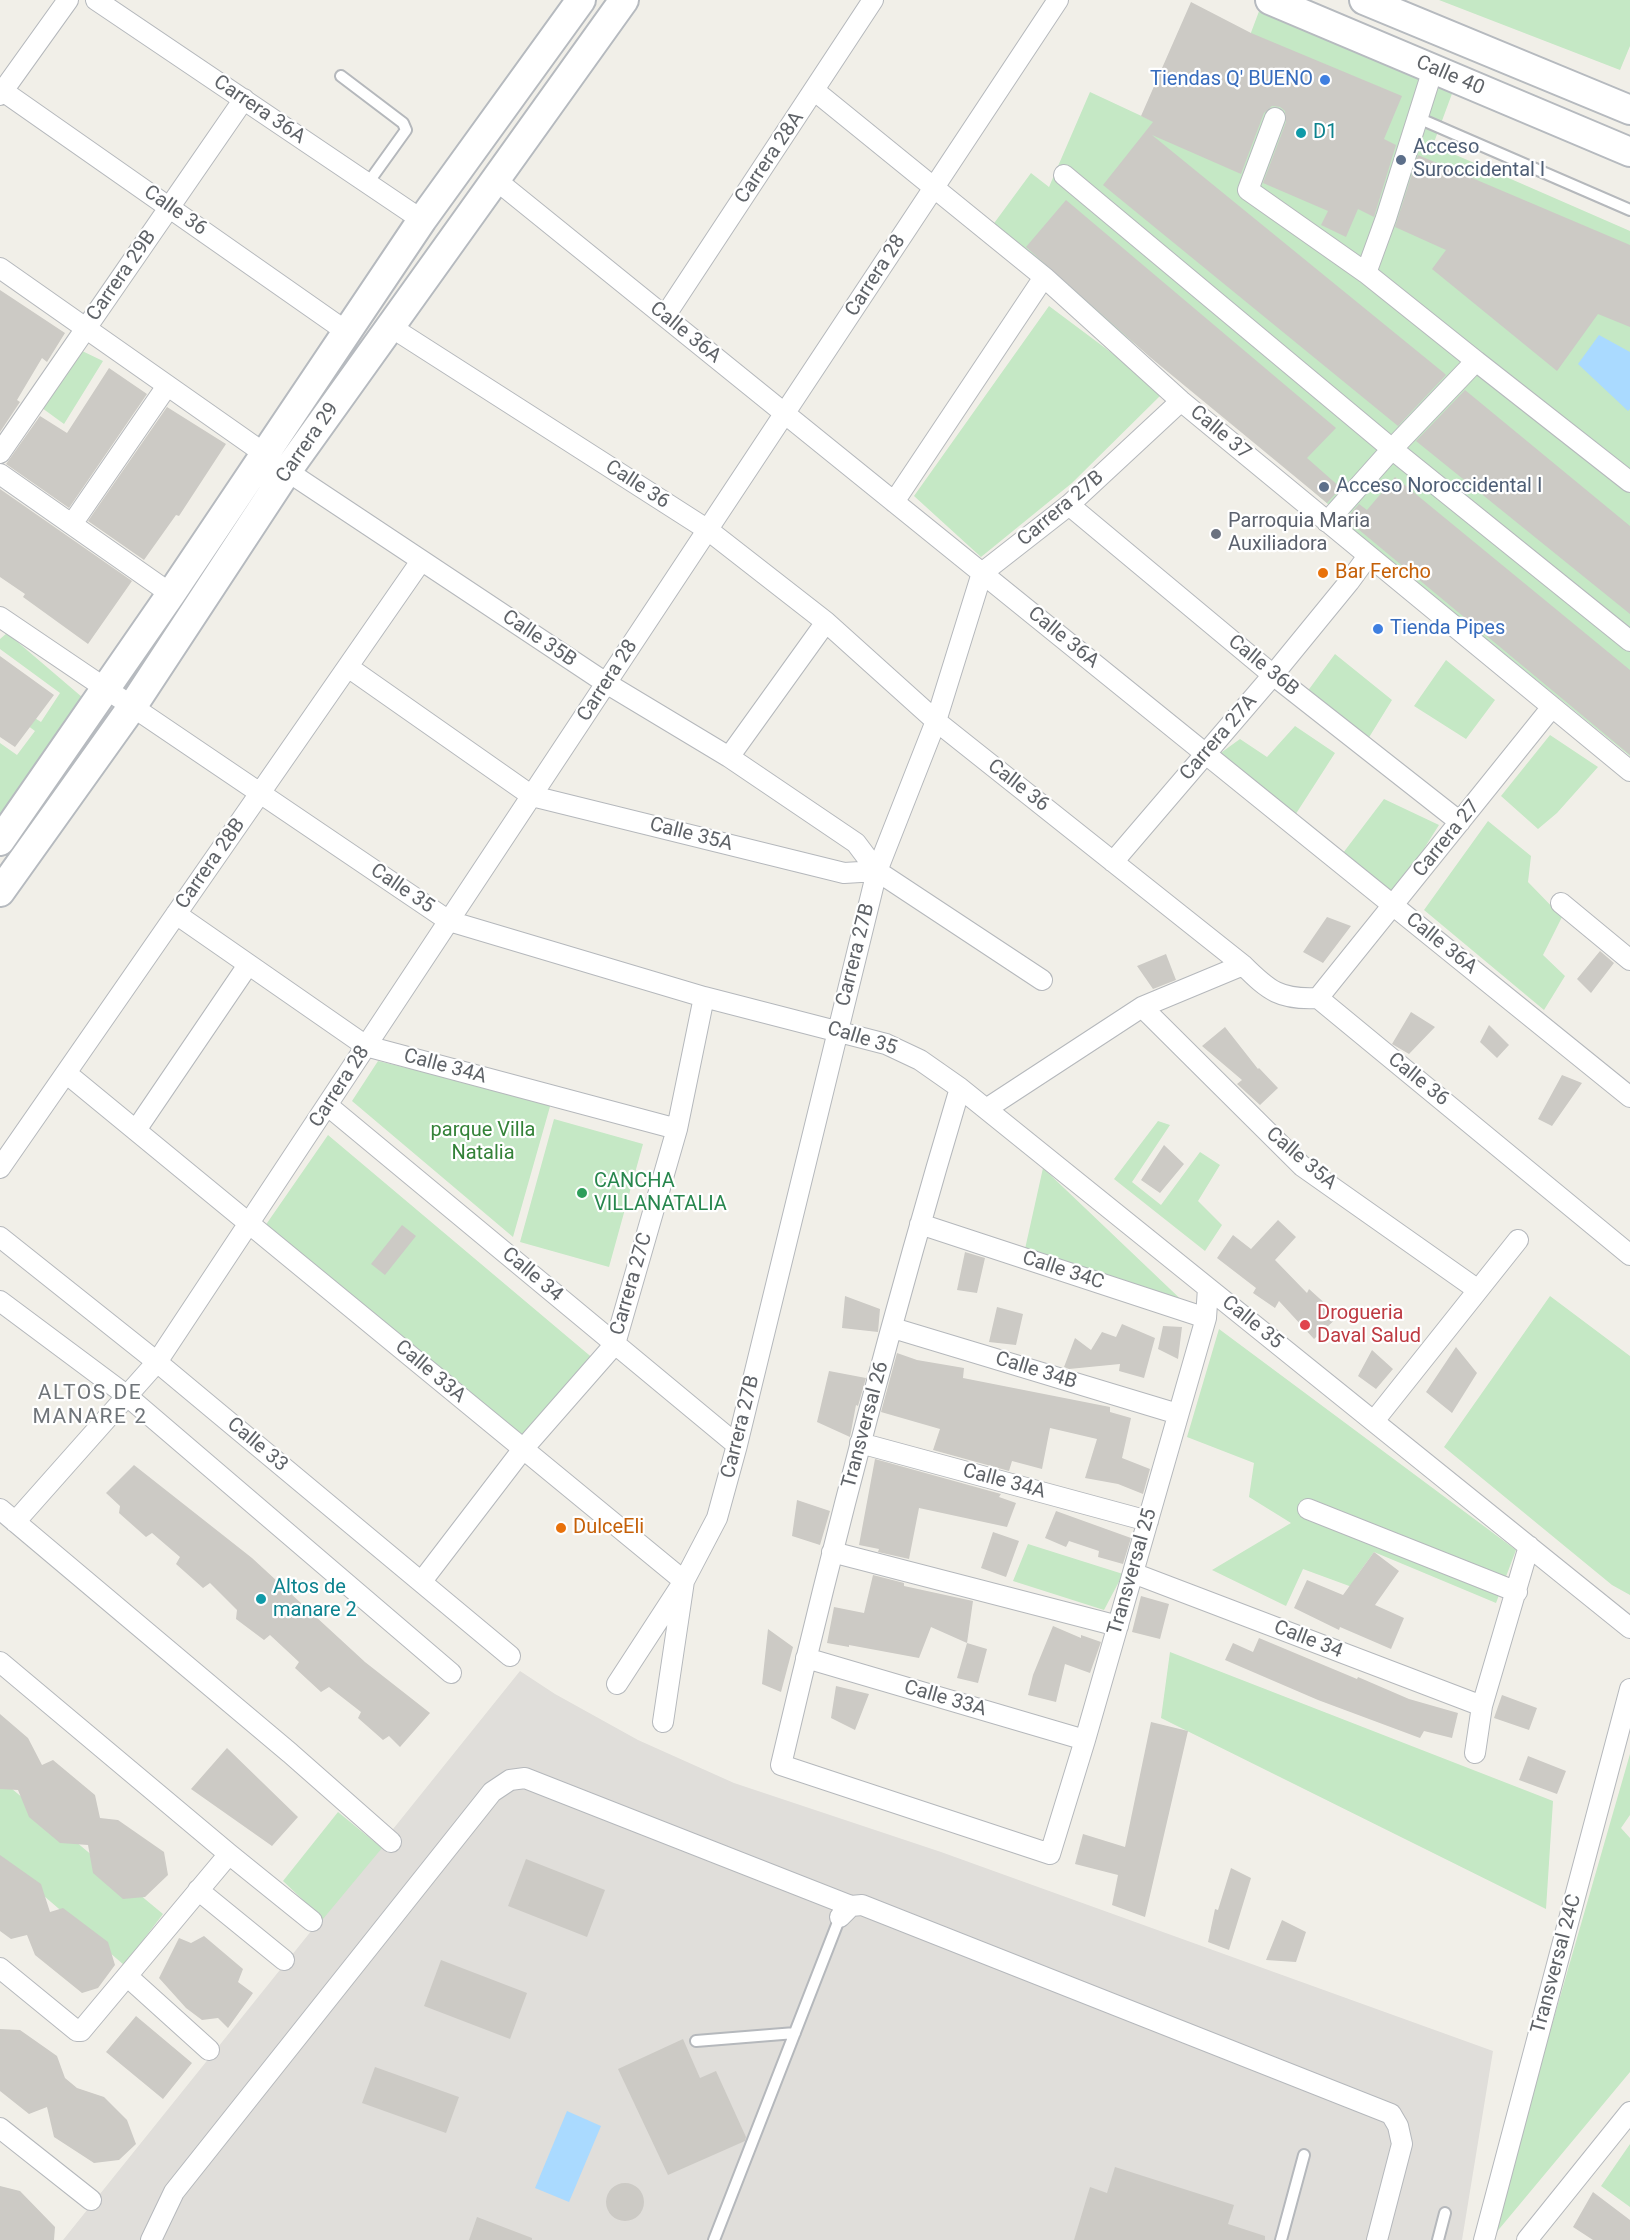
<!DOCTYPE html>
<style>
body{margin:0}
canvas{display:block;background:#f1efe8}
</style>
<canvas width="1630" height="2240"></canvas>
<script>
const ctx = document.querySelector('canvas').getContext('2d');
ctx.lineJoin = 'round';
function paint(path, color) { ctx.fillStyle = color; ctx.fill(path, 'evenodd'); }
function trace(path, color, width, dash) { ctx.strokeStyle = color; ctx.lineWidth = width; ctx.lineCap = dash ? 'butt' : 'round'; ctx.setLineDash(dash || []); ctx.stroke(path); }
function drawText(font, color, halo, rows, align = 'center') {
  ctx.font = font + ' Roboto,sans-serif'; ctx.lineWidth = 4.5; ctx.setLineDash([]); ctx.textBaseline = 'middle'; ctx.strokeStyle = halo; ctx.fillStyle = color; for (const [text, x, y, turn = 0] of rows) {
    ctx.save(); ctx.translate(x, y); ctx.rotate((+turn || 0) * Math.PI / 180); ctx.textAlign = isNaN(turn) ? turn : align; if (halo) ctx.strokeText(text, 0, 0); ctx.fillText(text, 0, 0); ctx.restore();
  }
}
paint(new Path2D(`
 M520 1671 555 1694 638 1740 734 1783 941 1852 1493 2051 1462 2240H63Z`), '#e0deda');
paint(new Path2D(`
 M1439 0H1630V46L1620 70Z
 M1261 6 1453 91 1433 145 1630 231V756L1351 529 1353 526 1298 478 992 226 1031 173 1049 187 1090 92 1208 147Z
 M1049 306 1164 392 1072 483 981 557 914 496Z
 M78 349 103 361 64 424 42 408Z
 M7 633 96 709 0 836V743L17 755 35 731 1 706 7 700 41 722 60 693 0 649V639Z
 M1335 654 1392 700 1368 739 1304 696Z
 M1446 660 1495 700 1466 739 1414 706Z
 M1295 726 1335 753 1290 823 1211 760 1240 739 1267 757Z
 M1550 735 1598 767 1557 813 1538 829 1501 796Z
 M1384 799 1439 825 1394 896 1340 857Z
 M1488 821 1531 856 1528 882 1562 917 1543 955 1565 976 1544 1010 1424 910Z
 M378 1061 551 1103 513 1237 352 1101Z
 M554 1119 643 1144 609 1267 520 1242Z
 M1158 1121 1170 1125 1132 1182 1161 1205 1200 1152 1220 1165 1198 1201 1222 1225 1205 1251 1114 1179Z
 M328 1135 595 1360 526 1446 256 1239Z
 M1043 1168 1191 1309 1025 1249Z
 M1550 1296 1630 1356V1595L1612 1585 1444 1447Z
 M1219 1329 1516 1550 1496 1603 1374 1552 1356 1577 1352 1587 1303 1569 1286 1606 1212 1570 1291 1523 1249 1497 1254 1463 1187 1437Z
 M1028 1544 1123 1574 1104 1610 1013 1581Z
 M1170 1652 1553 1801 1546 1909 1161 1718Z
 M1630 1754V1815L1621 1828 1630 1838V2072L1490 2240Z
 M0 1779 163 1914 124 1965 0 1858Z
 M338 1812 382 1848 323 1919 283 1881Z
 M1630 2144V2207L1601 2186Z`), '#c5e8c5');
paint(new Path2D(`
 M1599 335 1630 352V409L1628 411 1578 364Z
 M567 2111 601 2126 569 2202 535 2188Z`), '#aadaff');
paint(new Path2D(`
 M1191 2 1251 33 1402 96 1384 139 1396 145 1374 217 1358 209 1346 237 1321 225 1328 211 1263 183 1286 122 1285 111 1280 107 1272 106 1264 113 1241 174 1152 135 1444 373 1446 375 1398 426 1103 185 1153 122 1141 116Z
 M1418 155 1630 245V327L1598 314 1557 371 1432 269 1446 250 1395 227Z
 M1066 200 1336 428 1307 458 1341 488 1327 503 1151 358 1026 247Z
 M0 290 65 333 47 362 42 358 17 400 20 402 0 432Z
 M109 368 147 394 69 508 6 464 40 416 67 433Z
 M1465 390 1630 526V614L1416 441Z
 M167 407 226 444 179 516 176 515 144 560 88 521Z
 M1395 477 1630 670V755L1346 519 1359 504 1367 510Z
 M0 489 132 581 88 644 23 597 25 594 0 577Z
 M0 656 54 695 15 747 0 737Z
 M1327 917 1351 926 1323 963 1303 952Z
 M1600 951 1614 963 1591 993 1577 979Z
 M1166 954 1176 980 1153 989 1137 966Z
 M1411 1012 1435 1027 1409 1054 1392 1044Z
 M1489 1025 1509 1045 1497 1058 1480 1042Z
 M1225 1027 1258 1069 1259 1068 1278 1088 1260 1105 1237 1084 1242 1080 1202 1046Z
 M1562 1075 1582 1083 1552 1126 1538 1119Z
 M1164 1145 1184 1164 1160 1193 1141 1180Z
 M1278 1220 1296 1237 1275 1260 1307 1293 1309 1289 1339 1316 1314 1339 1279 1301 1275 1308 1253 1293 1256 1288 1217 1258 1233 1235 1251 1249Z
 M402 1225 416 1236 385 1275 371 1264Z
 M965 1252 985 1258 977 1293 957 1290Z
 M845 1296 880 1309 878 1332 842 1328Z
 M997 1307 1023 1314 1016 1345 989 1342Z
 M1122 1324 1155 1338 1144 1378 1119 1371 1120 1364 1069 1369 1064 1367 1075 1338 1091 1350 1102 1332 1116 1337Z
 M1163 1326 1182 1327 1178 1359 1158 1349Z
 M1456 1347 1477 1373 1452 1413 1426 1392Z
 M1372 1350 1393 1369 1376 1389 1358 1376Z
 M897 1353 917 1360 964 1368 963 1378 1110 1407V1412L1131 1418 1122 1458 1150 1469 1143 1494 1118 1484 1085 1478 1097 1439 1050 1428 1042 1469 1012 1461 1009 1471 933 1450 940 1429 881 1412Z
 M829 1371 866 1378 858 1406 856 1405 850 1437 817 1422Z
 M875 1459 1001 1494 999 1497 1016 1503 1007 1527 919 1508 909 1559 878 1552 879 1549 859 1545Z
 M134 1465 252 1558 365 1662 430 1713 400 1747 389 1736 383 1740 358 1718 361 1712 329 1687 321 1692 295 1668 299 1662 270 1635 264 1640 236 1619 237 1610 210 1583 203 1588 176 1564 180 1557 152 1533 146 1537 119 1513 120 1506 106 1493Z
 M797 1500 830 1511 820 1545 792 1536Z
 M1056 1511 1131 1538 1123 1564 1098 1557 1099 1551 1069 1541 1066 1547 1045 1538Z
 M993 1532 1019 1541 1006 1577 981 1568Z
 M1374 1552 1399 1571 1375 1605 1404 1618 1391 1649 1340 1627 1339 1630 1294 1608 1307 1580 1343 1595Z
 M873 1575 904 1583V1586L973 1601 967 1643 931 1627 919 1658 849 1645V1647L827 1643 834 1607 864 1613Z
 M1141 1596 1169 1604 1160 1639 1132 1632Z
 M1053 1626 1081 1638V1635L1101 1642 1090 1673 1065 1664 1056 1702 1028 1695 1033 1675Z
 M768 1629 793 1647 781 1692 762 1684Z
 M1259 1638 1357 1679 1358 1677 1409 1699 1458 1713 1452 1738 1424 1731 1420 1738 1318 1700 1225 1660 1233 1643 1253 1652Z
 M967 1643 987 1649 978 1683 957 1678Z
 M836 1686 869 1694 855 1730 831 1718Z
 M1502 1695 1537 1708 1529 1730 1494 1718Z
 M0 1714 28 1738 42 1765 53 1760 95 1795 100 1818 118 1820 164 1852 168 1875 145 1897 123 1899 93 1873 88 1845 60 1843 29 1817 18 1790 0 1789Z
 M1151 1722 1188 1731 1145 1917 1112 1905 1118 1875 1075 1864 1083 1834 1125 1847Z
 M227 1748 298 1817 272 1846 191 1789Z
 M1528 1756 1566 1771 1557 1794 1519 1780Z
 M0 1855 41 1884 50 1912 63 1908 108 1942 115 1965 98 1988 82 1993 35 1955 27 1935 11 1939 0 1931Z
 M526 1859 605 1890 587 1937 508 1906Z
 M1231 1868 1251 1878 1229 1950 1208 1942 1215 1909 1218 1910Z
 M1282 1920 1306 1932 1296 1962 1266 1960Z
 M204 1936 243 1969 238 1982 253 1993 228 2028 218 2018 202 2020 186 2008 159 1978 179 1938 191 1943Z
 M441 1960 527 1993 510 2039 424 2006Z
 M136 2016 192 2063 163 2099 106 2052Z
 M0 2029 20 2030 57 2056 65 2078 77 2088 104 2097 127 2120 136 2144 119 2160 94 2163 54 2137 47 2107 29 2114 0 2091Z
 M683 2039 700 2078 716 2071 746 2137 745 2141 668 2175 618 2069Z
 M375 2067 459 2097 446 2133 362 2103Z
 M1115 2167 1234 2205 1228 2224 1265 2236V2240H1074L1090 2187 1107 2193Z
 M606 2202a19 19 0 1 1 38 0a19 19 0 1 1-38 0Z
 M0 2186 20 2191 55 2227 54 2240H0Z
 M1593 2192 1630 2220V2240H1593L1573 2227Z
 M477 2217 532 2238V2240H469Z`), '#cccac5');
const service = new Path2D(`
 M341 76 403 123 406 130 368 183
 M1418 118 1630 210
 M696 2041 795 2033
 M714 2240 840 1917
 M1281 2240 1304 2155
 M1438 2240 1445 2213`);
const minor = new Path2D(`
 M96 0 422 220
 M0 89 347 332
 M815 91 1044 277 1181 401 1630 771
 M0 95 68 0
 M1275 118 1248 190 1366 273
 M1064 175 1392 449 1630 641
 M496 180 1630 1097
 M0 268 265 454
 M665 316 873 0
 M391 327 708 530 826 622 936 721 1243 965C1269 991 1280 1000 1318 998L1630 1255
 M1476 361 1630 482
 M0 453 244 99
 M287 471 606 683 729 757 856 843 877 871
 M0 474 171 594
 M894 502 1044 277
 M1069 505 1273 675 1460 822
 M1327 522 1392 449 1476 361 1366 273 1386 218 1433 69
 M72 524 167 386
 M0 617 449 921 704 997 886 1044 920 1060 960 1088 1630 1628
 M348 667 532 796 844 873 877 871 1042 980
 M729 757 826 622
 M1113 862 1273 675 1349 582 1368 556
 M1561 903 1630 960
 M176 914 366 1046 677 1129
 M1318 998 1552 707
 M1142 1007 1302 1166 1478 1290
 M66 1073 684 1581 663 1722
 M960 1088C893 1312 834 1538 781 1765L1050 1854 1085 1740 1206 1318 1208 1288
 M327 1105 737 1445
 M986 1109 1142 1007 1243 965
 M136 1130 248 965
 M0 1168 421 561
 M920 1224 1206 1318
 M0 1237 157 1362 510 1656
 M0 1301 126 1395 451 1673
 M893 1328 1178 1414
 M1374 1421 1518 1240
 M860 1443 1148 1521
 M0 1509 290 1753 391 1842
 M1308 1509 1517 1592
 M15 1522 157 1362 1058 0
 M832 1552 1118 1626
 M1133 1573 1482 1706
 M422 1581 523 1449 615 1344 677 1129 704 997
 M806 1658 1085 1740
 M0 1662 229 1854 312 1921
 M617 1684 684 1581 717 1518 737 1445 877 871 936 721 982 573 1069 505 1181 401
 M1475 1753 1482 1706 1529 1546
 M198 1890 284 1960
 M840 1917 851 1906 862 1905 1391 2114 1398 2126 1402 2144 1377 2240
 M0 1968 77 2031H81L229 1854
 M127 1976 209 2050
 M0 2128 91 2200
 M151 2240 174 2192 492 1792 510 1780 525 1778 851 1906
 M1484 2240 1630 1689
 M1527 2240 1630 2112`);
const secondary = new Path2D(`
 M1270 0 1630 152
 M1364 0 1630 110
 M0 841 171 594 422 220 581 0
 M0 892 132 707 287 471 624 0`);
trace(service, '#b5b8bc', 14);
trace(minor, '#b5b8bc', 22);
trace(secondary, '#b6babf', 32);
trace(service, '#fff', 10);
trace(minor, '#fff', 20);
trace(secondary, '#fff', 28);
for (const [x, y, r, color] of [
 [1325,80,6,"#3f7fe0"],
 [1301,133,6,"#0f9aa8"],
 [1401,160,6,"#5c6f8a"],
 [1324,487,6,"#5c6f8a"],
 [1216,534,6,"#6b7280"],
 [1323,573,6,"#e8710a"],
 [1378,629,6,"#3f7fe0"],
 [582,1193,6,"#2e9e5b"],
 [1305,1325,6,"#e0444e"],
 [561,1528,6,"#e8710a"],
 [261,1599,6,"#0f9aa8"]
]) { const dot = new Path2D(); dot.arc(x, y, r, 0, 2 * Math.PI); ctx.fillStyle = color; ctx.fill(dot); trace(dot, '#fff', 2); }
drawText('20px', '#5f6368', '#fff', [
 ["Calle 40",1450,76,23],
 ["Carrera 36A",259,110,34],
 ["Carrera 28A",770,158,-56],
 ["Calle 36",175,211,35],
 ["Carrera 29B",122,276,-55],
 ["Carrera 28",876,276,-57],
 ["Calle 36A",685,333,39],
 ["Calle 37",1220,433,40],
 ["Carrera 29",308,443,-55],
 ["Calle 36",637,485,33],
 ["Carrera 27B",1061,509,-40],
 ["Calle 36A",1063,638,39],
 ["Calle 35B",539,639,34],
 ["Calle 36B",1263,666,39],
 ["Carrera 28",608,681,-57],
 ["Carrera 27A",1219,738,-49],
 ["Calle 36",1018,786,38],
 ["Calle 35A",691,835,14],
 ["Carrera 27",1447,839,-51],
 ["Carrera 28B",211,864,-55],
 ["Calle 35",402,889,34],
 ["Calle 36A",1441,944,39],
 ["Carrera 27B",856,955,-76],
 ["Calle 35",862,1039,17],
 ["Calle 34A",445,1067,15],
 ["Calle 36",1418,1080,39],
 ["Carrera 28",340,1087,-57],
 ["Calle 35A",1301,1159,40],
 ["Calle 34C",1063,1271,18],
 ["Calle 34",532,1275,40],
 ["Carrera 27C",632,1284,-74],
 ["Calle 35",1252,1323,39],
 ["Calle 34B",1036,1371,17],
 ["Calle 33A",430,1372,40],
 ["Transversal 26",866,1425,-75],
 ["Carrera 27B",741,1427,-76],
 ["Calle 33",257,1445,40],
 ["Calle 34A",1004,1482,15],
 ["Transversal 25",1133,1572,-74],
 ["Calle 34",1308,1640,21],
 ["Calle 33A",945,1699,16],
 ["Transversal 24C",1557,1964,-75]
]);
drawText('20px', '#366cbe', '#fff', [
 ["Tiendas Q' BUENO",1313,80],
 ["Tienda Pipes",1390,629,"left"]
], 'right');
drawText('20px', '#0d838f', '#fff', [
 ["D1",1313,133],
 ["Altos de",273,1588],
 ["manare 2",273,1611]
], 'left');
drawText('20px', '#4e5e75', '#fff', [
 ["Acceso",1413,148],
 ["Suroccidental I",1413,171],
 ["Acceso Noroccidental I",1336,487]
], 'left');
drawText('20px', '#5b616d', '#fff', [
 ["Parroquia Maria",1228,522],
 ["Auxiliadora",1228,545]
], 'left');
drawText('20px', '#c56008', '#fff', [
 ["Bar Fercho",1335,573],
 ["DulceEli",573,1528]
], 'left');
drawText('20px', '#348238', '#fff', [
 ["parque Villa",483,1131],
 ["Natalia",483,1154]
]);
drawText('20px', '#27864d', '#fff', [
 ["CANCHA",594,1182],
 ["VILLANATALIA",594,1205]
], 'left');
drawText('20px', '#be3a42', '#fff', [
 ["Drogueria",1317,1314],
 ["Daval Salud",1317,1337]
], 'left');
ctx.letterSpacing = '1.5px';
drawText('21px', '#70757a', '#fff', [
 ["ALTOS DE",90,1394],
 ["MANARE 2",90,1418]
]);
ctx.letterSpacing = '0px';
</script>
